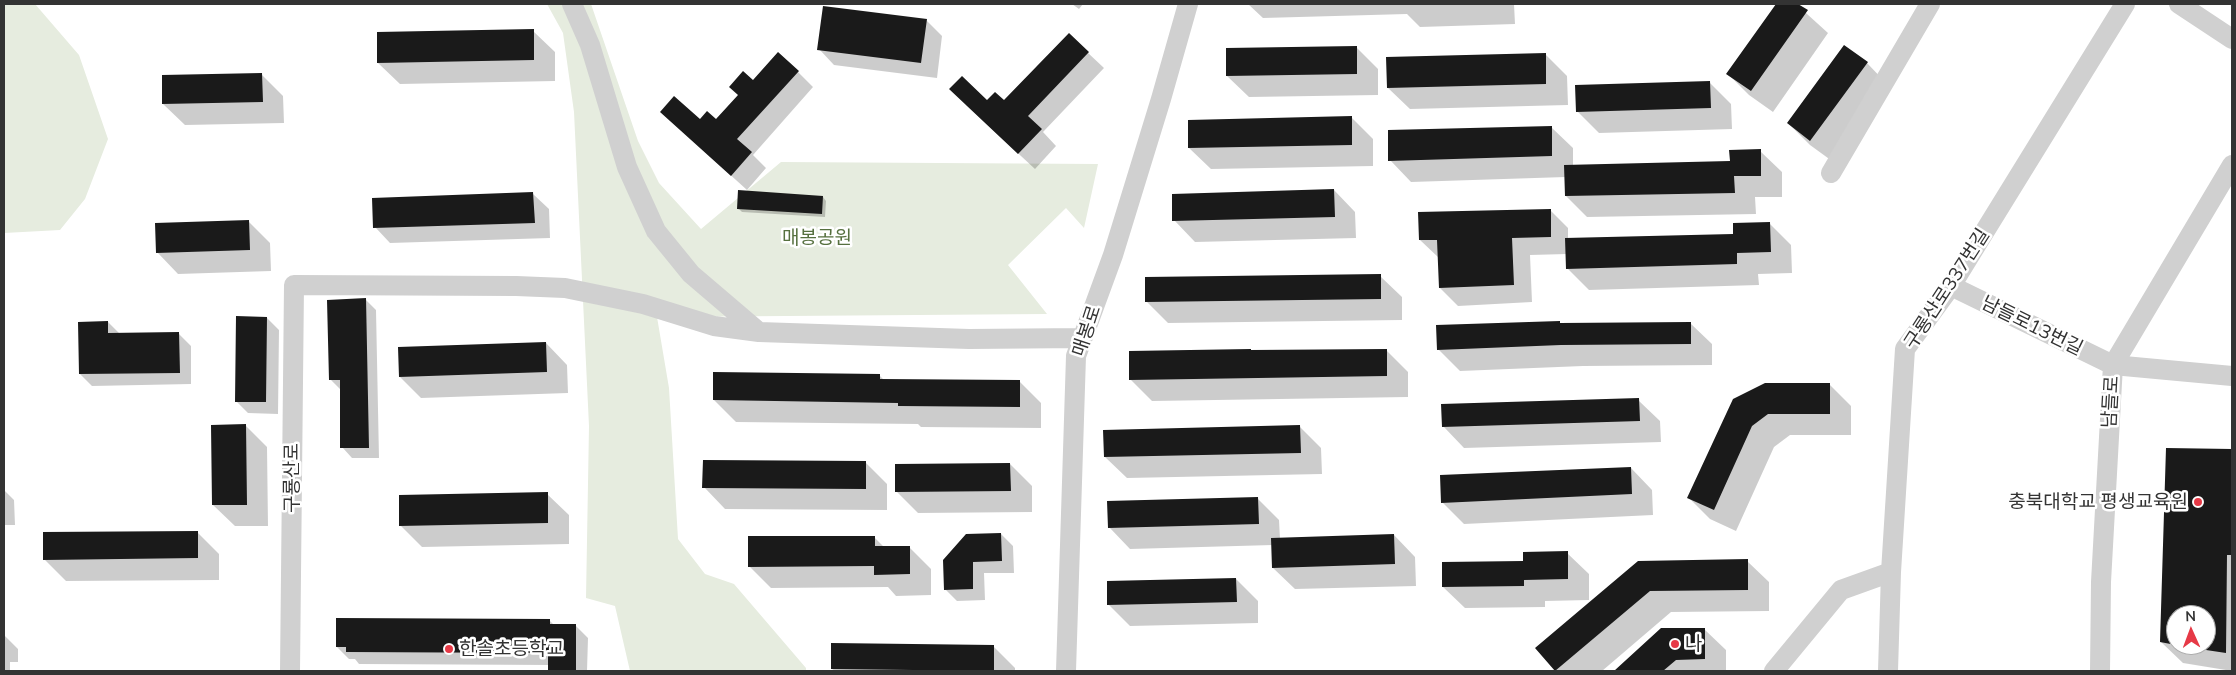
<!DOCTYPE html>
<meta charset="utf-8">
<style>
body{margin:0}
#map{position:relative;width:2236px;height:675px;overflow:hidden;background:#fff;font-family:Mulish,sans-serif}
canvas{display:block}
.frame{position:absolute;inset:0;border:5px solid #333;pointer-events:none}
.north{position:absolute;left:2166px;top:605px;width:50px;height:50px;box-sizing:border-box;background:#fff;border:1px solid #adadad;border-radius:50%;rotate:358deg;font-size:14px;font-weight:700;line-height:20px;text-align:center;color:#333}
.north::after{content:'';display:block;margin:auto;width:18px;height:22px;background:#e63946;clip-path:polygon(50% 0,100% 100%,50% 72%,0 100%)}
</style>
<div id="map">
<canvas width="2236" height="675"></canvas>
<div class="frame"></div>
<div class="north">N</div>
</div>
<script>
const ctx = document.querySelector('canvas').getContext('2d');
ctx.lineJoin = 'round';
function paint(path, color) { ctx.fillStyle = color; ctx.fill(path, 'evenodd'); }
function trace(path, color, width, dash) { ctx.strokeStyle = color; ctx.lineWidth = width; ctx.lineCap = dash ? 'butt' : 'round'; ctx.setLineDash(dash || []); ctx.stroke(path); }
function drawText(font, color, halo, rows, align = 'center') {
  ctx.font = font + ' Mulish,"Noto Sans KR",sans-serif'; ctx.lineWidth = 5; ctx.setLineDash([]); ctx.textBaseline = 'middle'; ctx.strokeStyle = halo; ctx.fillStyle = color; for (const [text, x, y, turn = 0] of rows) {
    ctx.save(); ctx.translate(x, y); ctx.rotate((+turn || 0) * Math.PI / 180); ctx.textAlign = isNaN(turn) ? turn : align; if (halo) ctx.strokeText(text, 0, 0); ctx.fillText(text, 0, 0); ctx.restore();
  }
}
paint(new Path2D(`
 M4 4H35L79 55 108 139 85 199 60 230 4 233Z
 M547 4H591L638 141 659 183 701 229 781 162 1098 164 1084 228 1066 208 1008 265 1047 314 657 317 669 388 678 539 705 574 734 584 806 668V671H630L615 606 586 598 589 426 574 112 563 33Z`), '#e6ecdf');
paint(new Path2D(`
 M1072 4H1083L1079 9Z
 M1248 4H1514L1515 24 1420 27 1407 14 1263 18Z
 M1777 4H1796L1828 33 1773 112 1749 95 1728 74Z
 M926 20 942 36 937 78 834 65 819 49Z
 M533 31 555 52V81L400 84 378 63Z
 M1069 35 1104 68 1043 132 1056 146 1035 169 966 105 988 101 1004 102Z
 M1356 47 1378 69V95L1249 97 1227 76Z
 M1545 54 1567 76 1568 105 1410 109 1388 88Z
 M1867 63 1888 85 1832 161 1810 145 1788 123Z
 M798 72 813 87 753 155 766 168 747 190 661 112 700 121H716L753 81Z
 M262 75 283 96 284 123 185 125 163 104Z
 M1709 82 1731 104 1732 129 1599 133 1577 111Z
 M1351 117 1373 139V166L1211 169 1189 148Z
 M1551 127 1573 148V166L1731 163 1760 151 1782 172V197H1755L1756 214 1587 217 1566 196V177L1411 182 1390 160Z
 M1334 190 1355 212 1356 238 1195 242 1174 220Z
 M533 194 549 209 550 238 390 243 375 227Z
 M823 197 826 201 825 217 742 212 738 208Z
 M1550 210 1568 228V240L1734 235 1770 224 1791 245 1792 273 1758 274 1759 285 1589 290 1567 268V254L1530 255 1532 302 1458 306 1440 288 1439 258 1420 240Z
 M248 221 270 243 271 271 178 274 157 252Z
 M1380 276 1402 297V320L1168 323 1146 301Z
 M366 300 376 310 379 458H352L342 447V391L331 380Z
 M267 318 279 330 278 414 248 413 236 401Z
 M108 322 120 334H179L191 346V384L92 386 80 374Z
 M1690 323 1712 344V365L1583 366 1460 371 1438 349 1561 324Z
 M546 343 567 365 568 393 421 398 400 377Z
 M1386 350 1408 372V397L1152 401 1130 379 1252 352Z
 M879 375 884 380 1019 381 1041 403V428L921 427 918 424 736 422 714 400Z
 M1829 384 1851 406V435H1790L1774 447 1736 531 1710 519 1689 498 1734 400Z
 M1638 400 1660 421 1661 442 1464 448 1443 426Z
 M246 426 267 447 268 526H235L213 505Z
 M1300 427 1321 448 1322 474 1127 478 1105 457Z
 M2168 449 2232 450V671L2183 663 2161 642ZM2176 615H2206V645H2176Z
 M865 462 887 484V510L725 509 704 487Z
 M1010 464 1032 486V512L918 513 897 492Z
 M1631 468 1652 490 1653 515 1464 524 1442 502Z
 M4 490 14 500 15 525H4Z
 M547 494 569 515V544L422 547 400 525Z
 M1258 499 1279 520 1280 539 1394 535 1415 557 1416 586 1295 589 1273 568V545L1130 549 1109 527Z
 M197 532 219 554V580L66 581 45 560Z
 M1001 534 1013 546 1014 573H984L985 600 957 601 945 589Z
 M874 537 884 547H909L931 569V595L896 596 888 587 771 588 749 566Z
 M1567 553 1589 574V600L1545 601V607L1465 608 1443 587 1525 562Z
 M1747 561 1769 582V611L1671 612 1602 671H1556L1537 648 1638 562Z
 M1236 579 1258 601V623L1130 626 1108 604Z
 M550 621 554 625 576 626 588 638 587 671H549L550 665 359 664 355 659H349L337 647Z
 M1704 629 1726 650V671H1616L1661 630Z
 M4 635 18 649V662H10V671H4Z
 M993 646 1015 668V671H835L832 669Z`), '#0003');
paint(new Path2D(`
 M1776 4H1798L1808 10 1751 91 1726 74Z
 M823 6 927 19 921 63 817 50Z
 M534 29V60L377 63V32Z
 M1069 33 1089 52 1028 116 1042 129 1018 154 949 89 962 76 987 100 995 92 1004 100Z
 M1844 45 1868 62 1810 141 1787 123Z
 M1357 46V74L1226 76V48Z
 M778 52 799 71 737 139 752 152 731 176 660 112 674 96 700 119 707 111 716 119 738 95 729 87 743 71 753 80Z
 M1546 53V84L1387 88 1386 57Z
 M262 73 263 102 162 104V75Z
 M1710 81 1711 108 1576 112 1575 85Z
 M1352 116V145L1188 148V120Z
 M1552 126V156L1388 161V130Z
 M1761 149V176H1734L1735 193 1565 196 1564 165 1730 161 1729 150Z
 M1334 189 1335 217 1172 221V194Z
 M738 190 823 196 822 214 737 209Z
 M533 192 535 223 373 228 372 198Z
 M1551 209V237L1512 238 1514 285 1439 288 1437 240H1419L1418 212Z
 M249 220 250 250 156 253 155 223Z
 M1770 222 1771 252 1737 253V264L1566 269 1565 238 1733 234V223Z
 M1381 274V299L1145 302V277Z
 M366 298 369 448H340V380H329L327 300Z
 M236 316 267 317 266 402H235Z
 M108 321V333L179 332 180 373 79 374 78 322Z
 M1560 321V323L1691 322V344L1561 345 1437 350 1436 325Z
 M546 342 547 372 399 377 398 347Z
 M1251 349V350L1387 349V376L1129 380V351Z
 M713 372 880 374V379L1020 380V407L898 406V403L713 400Z
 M1765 383H1830V414H1768L1752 426 1714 510 1687 498 1733 399Z
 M1639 398 1640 421 1442 427 1441 404Z
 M246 424 247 505H212L211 425Z
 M1300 425 1301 453 1104 457 1103 430Z
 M2166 448 2232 449V555H2227L2226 653 2206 650V615H2176V645L2160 642Z
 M703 460 866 461V489L702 488Z
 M1010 463 1011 491 895 492V464Z
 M1631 467 1632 494 1441 503 1440 475Z
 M548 492V523L399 526V495Z
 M1258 497 1259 524 1108 528 1107 501Z
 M198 531V558L43 560V532Z
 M1001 533 1002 561 973 562V589L944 590 943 560 966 534Z
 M1394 534 1395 564 1272 568 1271 538Z
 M748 536H875V546H910V574L874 575V566L748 567Z
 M1568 551V579L1524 580V586L1442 587V562L1523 561V552Z
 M1748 559V590L1650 591 1555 671 1535 648 1638 561Z
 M1236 578 1237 602 1107 605V581Z
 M336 618 550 619V624H576V671H548V653L346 652V647H336Z
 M1661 628H1705V659L1676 660 1663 671H1614Z
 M831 643 994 645V671L831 669Z`), '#1a1a1a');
trace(new Path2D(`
 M572 4 590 45 627 167 656 231 691 274 759 332
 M2179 4 2232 39
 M1831 173 1930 4
 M1951 286 2113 365 2232 376
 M290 671 294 285 516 286 565 288 643 304 714 326 759 332 969 339 1082 338
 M1066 671 1076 356 1113 255 1161 99 1188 4
 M1774 671 1841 590 1891 572
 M1888 671 1891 572 1905 349 1951 286 2125 4
 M2100 671 2101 582 2113 365 2232 165`), '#d0d0d0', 20);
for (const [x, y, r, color] of [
 [2198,502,5,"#e63946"],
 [1675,644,5,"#e63946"],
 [449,649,5,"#e63946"]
]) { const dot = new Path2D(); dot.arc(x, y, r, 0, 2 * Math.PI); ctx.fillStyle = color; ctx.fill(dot); trace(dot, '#fff', 2); }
drawText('19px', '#56703f', '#fff', [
 ["매봉공원",817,238]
]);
drawText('19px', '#333', '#fff', [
 ["구룡산로337번길",1947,289,-57],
 ["남들로13번길",2032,326,26],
 ["매봉로",1087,331,-72],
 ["남들로",2111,402,-87],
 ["구룡산로",292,478,-90]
]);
drawText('19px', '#333', '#fff', [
 ["충북대학교 평생교육원",2188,502,"right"],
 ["나",1685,644],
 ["한솔초등학교",459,649]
], 'left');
</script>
